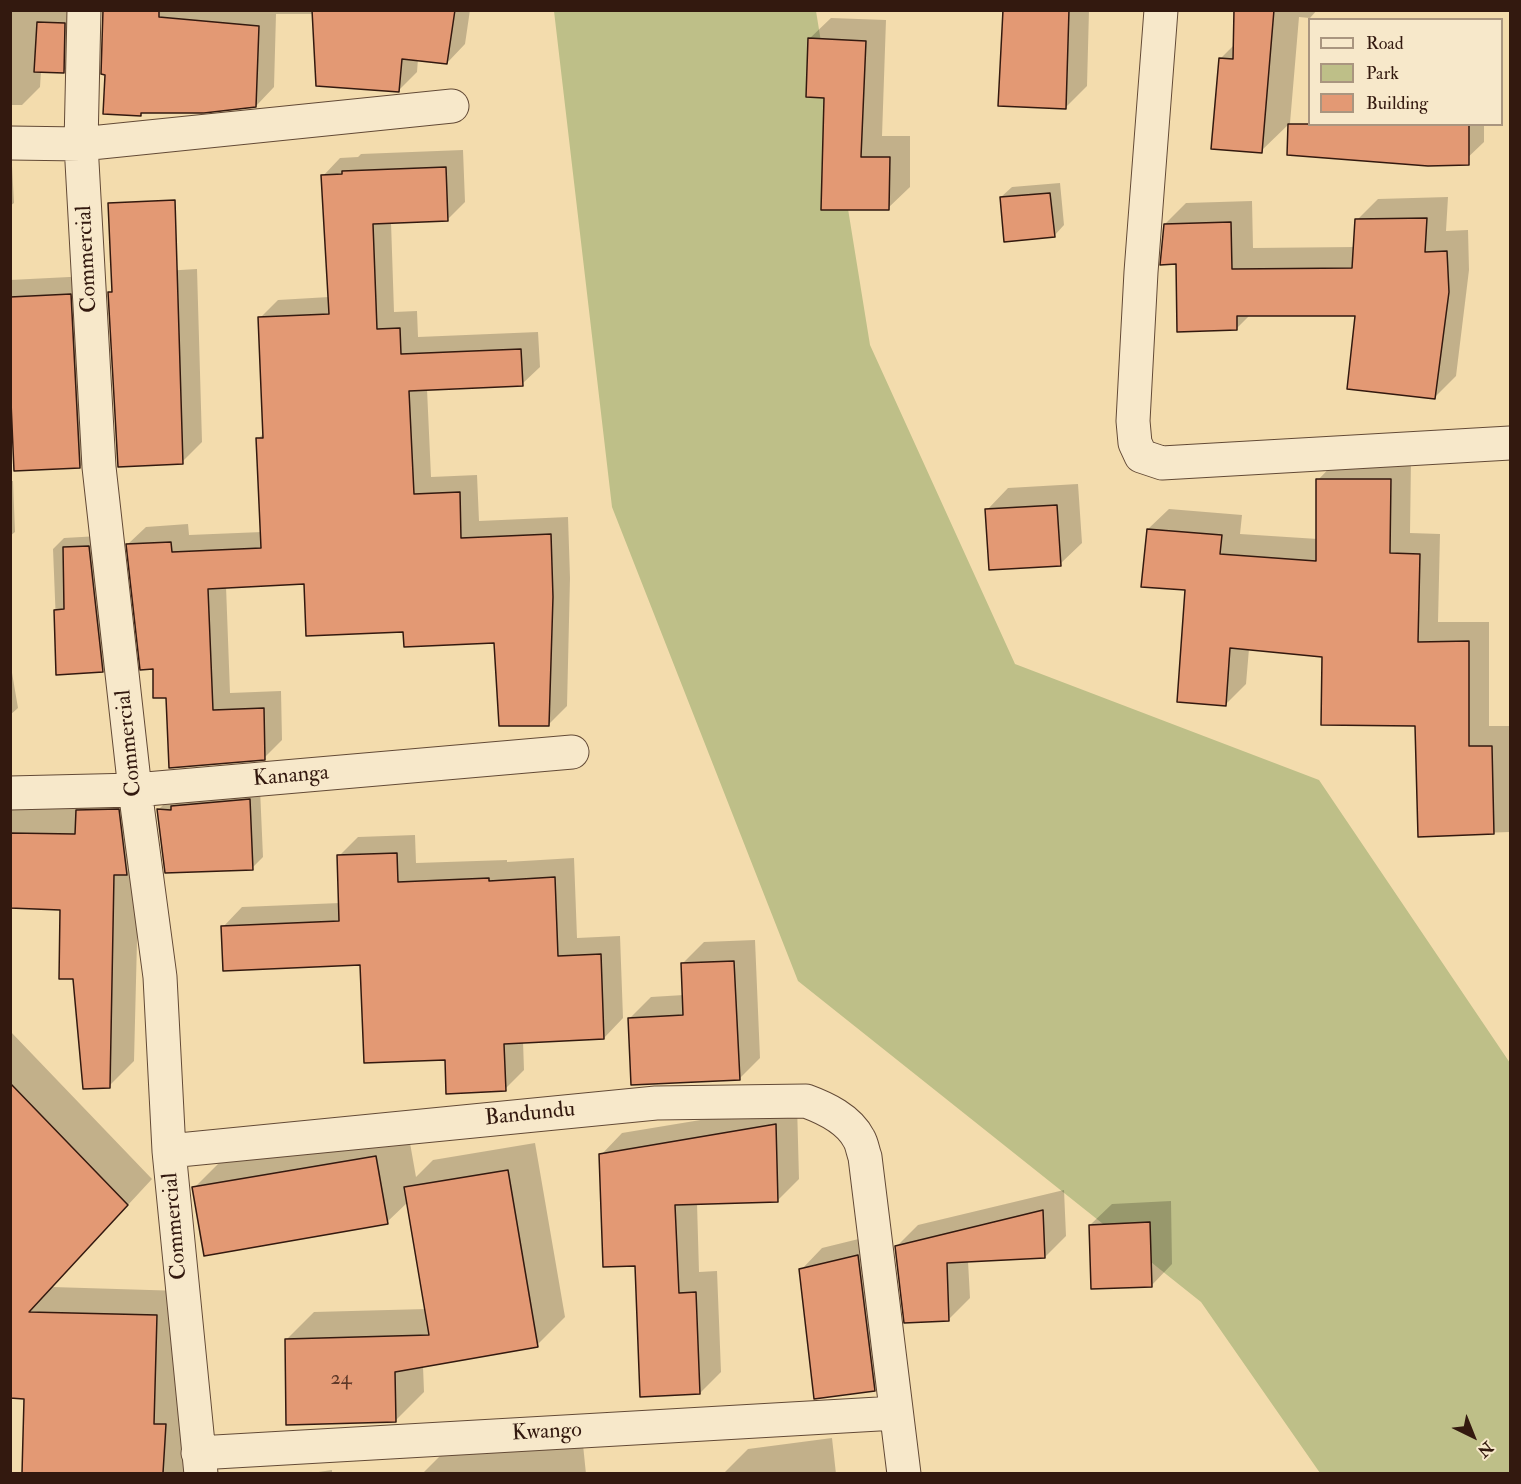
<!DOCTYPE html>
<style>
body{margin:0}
#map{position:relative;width:1521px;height:1484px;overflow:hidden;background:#f3dcad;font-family:"IM FELL Double Pica",serif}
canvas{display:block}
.frame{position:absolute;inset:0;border:12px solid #33190f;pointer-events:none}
.legend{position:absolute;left:1308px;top:18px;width:195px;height:108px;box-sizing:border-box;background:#f7e8ca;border:2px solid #a9957f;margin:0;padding:8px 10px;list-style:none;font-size:18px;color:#33190f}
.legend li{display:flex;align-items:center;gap:12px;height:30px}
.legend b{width:30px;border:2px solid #a9957f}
.north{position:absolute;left:1443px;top:1406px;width:60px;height:60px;-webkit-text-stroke:4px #f7e8ca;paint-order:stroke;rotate:137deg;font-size:16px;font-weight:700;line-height:24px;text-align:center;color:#33190f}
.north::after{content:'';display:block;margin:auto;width:21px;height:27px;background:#33190f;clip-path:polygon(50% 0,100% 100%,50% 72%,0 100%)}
</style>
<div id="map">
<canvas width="1521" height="1484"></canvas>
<div class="frame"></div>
<ul class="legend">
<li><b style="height:8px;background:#f7e8ca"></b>Road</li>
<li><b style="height:16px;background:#bebf88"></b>Park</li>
<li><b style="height:16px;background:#e39974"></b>Building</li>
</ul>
<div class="north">N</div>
</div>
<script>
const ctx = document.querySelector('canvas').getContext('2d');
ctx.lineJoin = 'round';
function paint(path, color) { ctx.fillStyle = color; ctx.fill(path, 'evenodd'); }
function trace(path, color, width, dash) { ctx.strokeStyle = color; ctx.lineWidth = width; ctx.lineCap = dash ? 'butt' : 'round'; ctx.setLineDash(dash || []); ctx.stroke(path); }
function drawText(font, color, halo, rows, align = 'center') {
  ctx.font = font + ' "IM FELL Double Pica",serif'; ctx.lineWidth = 4.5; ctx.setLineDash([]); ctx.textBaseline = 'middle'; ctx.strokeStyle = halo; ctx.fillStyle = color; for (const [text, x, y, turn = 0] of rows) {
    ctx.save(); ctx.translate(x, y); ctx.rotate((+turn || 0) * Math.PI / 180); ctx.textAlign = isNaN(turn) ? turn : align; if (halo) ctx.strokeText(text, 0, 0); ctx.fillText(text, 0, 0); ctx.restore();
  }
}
paint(new Path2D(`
 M554 11H816L870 345 1015 664 1319 780 1510 1063V1473H1320L1201 1302 798 981 612 507Z`), '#bebf88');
paint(new Path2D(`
 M10 10H82L81 53 63 72 41 71 40 87 22 105H11L10 118Z
 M104 10H470L465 44 447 63 418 59 417 72 399 90 314 14H276L274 87 256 106 143 111 140 114 107 73Z
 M1002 10H1089L1087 86 1066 107 1004 23H1002Z
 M1236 10H1317L1310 18 1299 17 1290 123 1261 151 1220 59 1235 44Z
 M831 18 886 20 882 136H910V187L888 208 825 96 809 39Z
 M1363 124H1484V142L1462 163Z
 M10 129 14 203 10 206Z
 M463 150 465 202 447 220 391 222 394 312 417 311 418 337 538 332 540 367 522 384 427 389 431 477 477 475 479 521 568 517 570 578 567 706 549 724 496 642 405 631 306 582 226 586 230 693 281 691 282 740 264 758 167 696 154 668 128 544 146 527 188 524 189 535 262 532 258 439 264 433 260 318 278 300 329 297 323 176 340 158 358 157 361 154Z
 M1060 183 1064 225 1054 236 1001 197 1012 187Z
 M1448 197 1446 231 1468 230 1469 270 1456 376 1434 398 1357 314 1250 315 1236 329 1177 263 1165 224 1186 203 1252 201 1253 248 1355 247 1357 220 1378 199Z
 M197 269 202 442 182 462 110 293 130 273Z
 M89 276 99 448 80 467 10 368V280Z
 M1338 459H1411L1410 533 1440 534 1438 622H1489V726H1510V832L1420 835 1417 724 1324 656 1249 649 1246 684 1226 704 1187 589 1148 529 1169 509 1242 515 1240 534 1318 539V480Z
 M10 481H13L15 532 10 536Z
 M1078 484 1082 543 1060 564 987 510 1008 488Z
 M99 536 113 660 102 671 58 673 53 549 64 538Z
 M11 667 18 708 10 715V667Z
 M143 785 139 861 134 1061 109 1086 74 978 62 909 10 907V808L79 809 103 786Z
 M260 789 263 857 252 868 158 810 169 799Z
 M415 835 416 863 507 860V862L574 858 577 938 620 936 623 1018 604 1038 523 1041 524 1070 505 1089 446 1058 361 963 223 927 242 907 340 903 339 856 358 837Z
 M755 940 760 1058 739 1079 630 1018 651 997 684 995 682 964 704 942Z
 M10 1031 152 1179 52 1287 182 1291 187 1474H23L26 1398 10 1396Z
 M797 1104 799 1179 778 1200 697 1203 699 1272 717 1271 721 1372 700 1393 636 1264 601 1155 622 1133Z
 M407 1126 416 1177 433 1160 535 1143 565 1317 537 1345 423 1366 424 1392 396 1420 286 1340 314 1312 426 1309 408 1202 387 1222 194 1188 225 1157Z
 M1064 1190 1066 1236 1045 1257 968 1261 970 1298 948 1320 896 1247 918 1225Z
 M1171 1201 1172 1264 1151 1286 1090 1225 1112 1204Z
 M879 1234 896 1368 874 1390 801 1270 822 1248Z
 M582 1435 586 1474H422L442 1454Z
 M832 1438 836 1474H723L748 1449Z
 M332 1470V1474H305Z`), '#0003');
const building = new Path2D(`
 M103 10H159V17L259 26 256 107 204 113H141V116L103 114 105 75 101 74Z
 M312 10H455L447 64 402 59 399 92 316 86Z
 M1003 10H1069L1066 109 998 106Z
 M1234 10H1274L1262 153 1211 149 1219 58 1233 59Z
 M37 22 65 23 64 73 34 72Z
 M808 38 866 41 861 157H890L889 210H821L824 98 806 97Z
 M1288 124H1469V165L1428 166 1287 155Z
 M446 167 448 221 373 224 377 329 400 328 401 354 521 349 523 386 409 391 414 494 460 492 461 538 551 534 553 597 549 726H499L494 643 404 647 403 632 306 636 304 584 208 589 213 710 264 708 265 760 169 768 166 698H153V669L140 670 126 544 171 542 172 552 261 548 256 438H263L258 317 329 314 321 175 342 174V171Z
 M1050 193 1055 237 1004 242 1000 197Z
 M175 200 183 464 118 467 108 292H112L108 203Z
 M1427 218 1425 252 1447 251 1449 292 1435 399 1347 389 1355 316H1237V330L1177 332 1176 264 1160 265 1164 224 1231 222 1232 269 1352 268 1355 219Z
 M71 294 80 468 14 471 10 379V297Z
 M1316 479H1391L1390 553 1420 554 1418 642 1469 641V746H1492L1494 834 1418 837 1415 726 1321 725 1322 657 1230 648 1226 706 1177 702 1185 590 1141 587 1147 529 1222 535 1220 554 1316 561Z
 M1057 505 1061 566 989 570 985 509Z
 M89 546 103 672 56 675 54 610 64 609 63 547Z
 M250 799 253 870 165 873 157 809 171 810V806Z
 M119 809 127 875H114L110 1088 83 1089 73 979H59L60 910 10 908V833L75 834 76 810Z
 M397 853 398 882 489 878V881L555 877 558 956 601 954 604 1039 504 1044 506 1091 446 1094 445 1060 364 1063 360 965 223 971 221 926 339 921 337 855Z
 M734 961 740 1080 631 1085 628 1018 683 1015 681 963Z
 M10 1083 128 1205 29 1312 157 1315 154 1424H166L163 1473H22L24 1399 10 1398Z
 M776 1124 778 1202 675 1205 679 1293 696 1292 700 1394 640 1397 635 1266 603 1267 599 1154Z
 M376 1156 388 1224 204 1256 192 1187Z
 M508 1170 538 1347 395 1372 396 1422 286 1425 285 1339 429 1335 404 1187Z
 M1043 1210 1045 1258 947 1263 949 1321 904 1323 895 1246Z
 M1150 1222 1152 1287 1091 1289 1089 1225Z
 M858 1255 875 1391 814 1399 799 1269Z`);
paint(building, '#e39974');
trace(building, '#33190f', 1.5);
const street = new Path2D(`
 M84 10 81 144 99 467 135 790 160 977 169 1151 201 1474
 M1161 10 1141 272 1133 421 1135 443 1141 456 1162 463 1510 443
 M10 143 81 144 452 106
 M10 793 135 790 572 752
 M169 1151 656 1103 806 1101C825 1108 849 1119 859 1139 862 1144 863 1152 865 1157L904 1474
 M198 1453 896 1413`);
trace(street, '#634a36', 35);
trace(street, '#f7e8ca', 33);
drawText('20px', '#5f3928', null, [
 ["24",341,1380]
]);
drawText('22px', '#33190f', '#f7e8ca', [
 ["Commercial",88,259,-93],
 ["Commercial",130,743,-96],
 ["Kananga",291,777,-5],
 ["Bandundu",530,1115,-6],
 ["Commercial",176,1226,-95],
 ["Kwango",547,1433,-3]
]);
</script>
